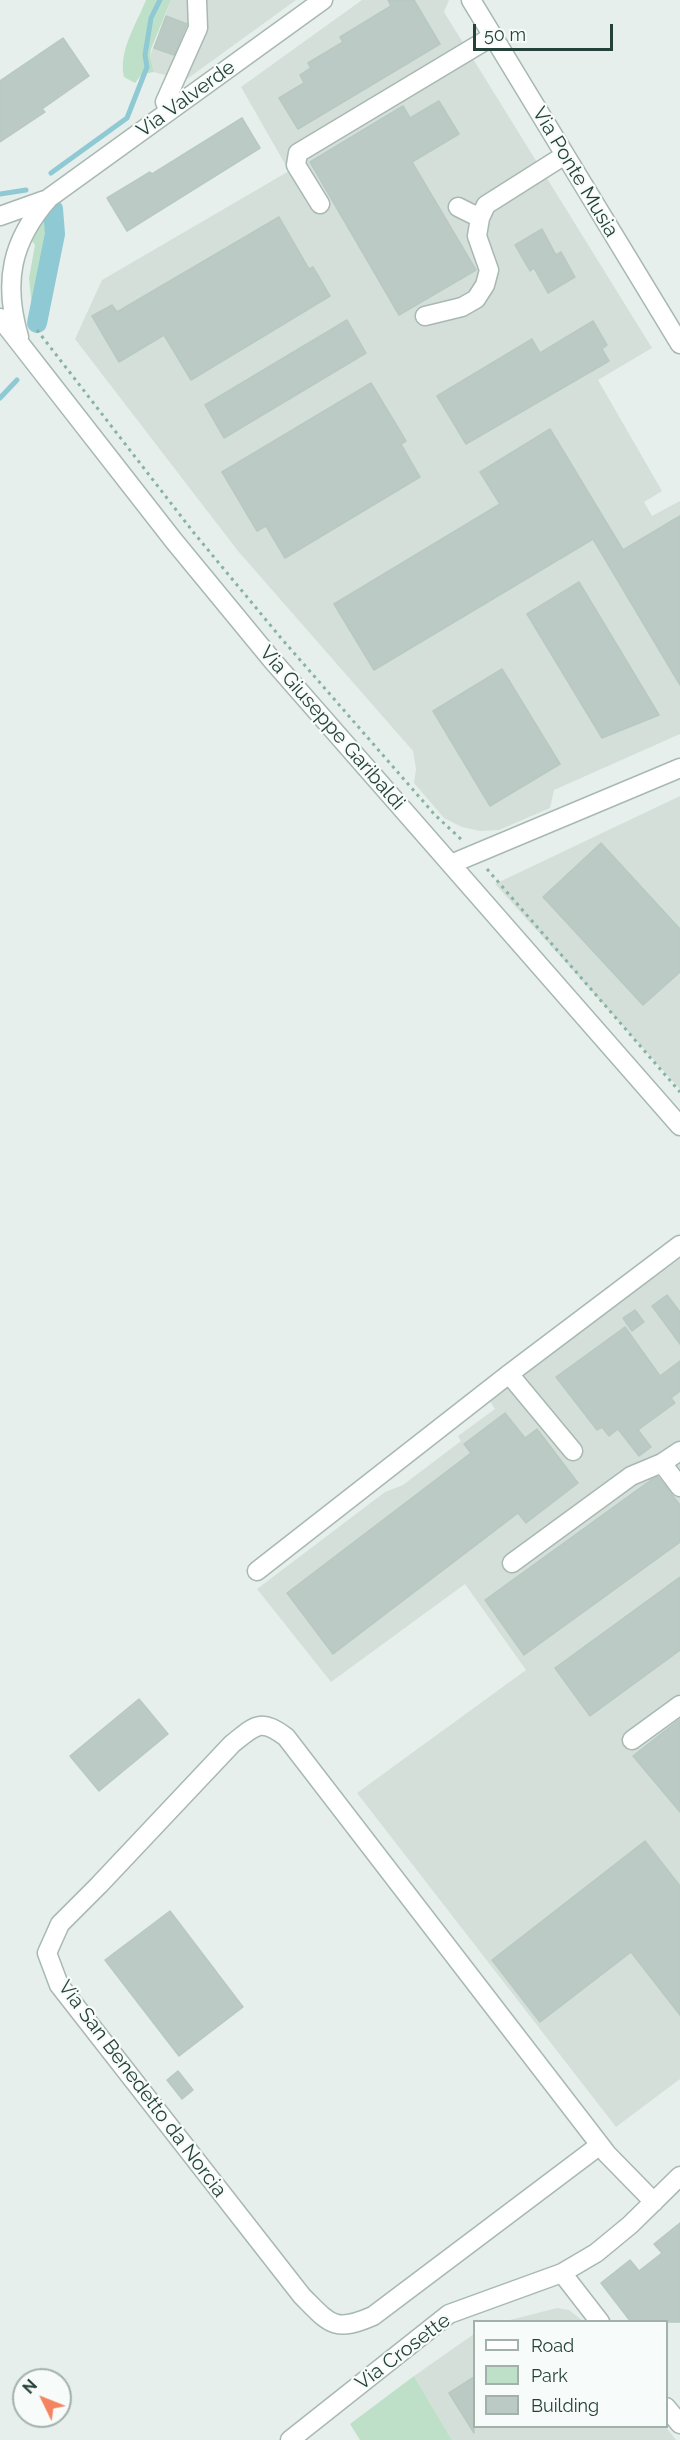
<!DOCTYPE html>
<style>
body{margin:0}
#map{position:relative;width:680px;height:2440px;overflow:hidden;background:#e6efeb;font-family:Raleway,sans-serif}
canvas{display:block}
.legend{position:absolute;left:473px;top:2320px;width:195px;height:108px;box-sizing:border-box;background:#f7fbf9;border:2px solid #a3b1ad;margin:0;padding:8px 10px;list-style:none;font-size:18px;color:#24423a}
.legend li{display:flex;align-items:center;gap:12px;height:30px}
.legend b{width:30px;border:2px solid #a3b1ad}
.north{position:absolute;left:12px;top:2368px;width:60px;height:60px;box-sizing:border-box;background:#f7fbf9;border:2px solid #a3b1ad;border-radius:50%;rotate:313deg;font-size:16px;font-weight:700;line-height:24px;text-align:center;color:#24423a}
.north::after{content:'';display:block;margin:auto;width:21px;height:27px;background:#f4845f;clip-path:polygon(50% 0,100% 100%,50% 72%,0 100%)}
.scale{position:absolute;left:473px;top:24px;width:140px;height:27px;box-sizing:border-box;border:3px solid #24423a;border-top:0;padding-left:8px;font-size:18px;line-height:21px;white-space:nowrap;color:#24423a;-webkit-text-stroke:4px #f7fbf9;paint-order:stroke}
</style>
<div id="map">
<canvas width="680" height="2440"></canvas>
<ul class="legend">
<li><b style="height:8px;background:#fff"></b>Road</li>
<li><b style="height:16px;background:#bfe0c8"></b>Park</li>
<li><b style="height:16px;background:#bbcac4"></b>Building</li>
</ul>
<div class="north">N</div>
<div class="scale">50 m</div>
</div>
<script>
const ctx = document.querySelector('canvas').getContext('2d');
ctx.lineJoin = 'round';
function paint(path, color) { ctx.fillStyle = color; ctx.fill(path, 'evenodd'); }
function trace(path, color, width, dash) { ctx.strokeStyle = color; ctx.lineWidth = width; ctx.lineCap = dash ? 'butt' : 'round'; ctx.setLineDash(dash || []); ctx.stroke(path); }
function drawText(font, color, halo, rows, align = 'center') {
  ctx.font = font + ' Raleway,sans-serif'; ctx.lineWidth = 4.5; ctx.setLineDash([]); ctx.textBaseline = 'middle'; ctx.strokeStyle = halo; ctx.fillStyle = color; for (const [text, x, y, turn = 0] of rows) {
    ctx.save(); ctx.translate(x, y); ctx.rotate((+turn || 0) * Math.PI / 180); ctx.textAlign = isNaN(turn) ? turn : align; if (halo) ctx.strokeText(text, 0, 0); ctx.fillText(text, 0, 0); ctx.restore();
  }
}
paint(new Path2D(`
 M171 0H296L187 79 174 74 172 77 154 72 150 56Z
 M362 0H449L444 12 652 348 598 380 662 491 644 502 652 516 680 501V734L554 790 550 808 499 830 480 831 462 827 444 818 414 783 416 769 413 751 238 551 75 339 102 280 289 171 241 87Z
 M680 796V1089L495 884Z
 M680 1259V2079L616 2127 357 1793 526 1670 465 1584 331 1682 257 1589 385 1492 403 1485 461 1441 458 1436 495 1409 488 1398Z
 M557 2308 569 2310 583 2321H506Z
 M474 2334V2426L666 2427 676 2440H452L414 2376Z`), '#d4dfda');
paint(new Path2D(`
 M146 0H171L151 49 150 56 154 72 142 74 135 83 124 77C118 51 137 23 146 0Z
 M48 209C54 245 41 283 33 317L29 278 35 245 29 237Z
 M414 2376 452 2440H360L350 2424Z`), '#bfe0c8');
trace(new Path2D(`
 M51 173 127 118 147 67 145 55 151 18 160 0
 M0 194 26 190
 M0 398 17 380`), '#8ec9d4', 5);
trace(new Path2D(`
 M37 323 55 234 53 209`), '#8ec9d4', 20);
const building = new Path2D(`
 M388 0H414L440 44 298 129 279 98 304 83 300 75 311 68 308 63 343 42 340 37 391 6Z
 M166 16 187 24 174 55 154 48Z
 M63 38 89 76 42 109 45 112 0 142V81Z
 M439 101 459 134 412 162 476 270 399 315 310 162 403 106 410 118Z
 M242 118 260 148 127 231 107 198 150 172 152 174Z
 M279 217 309 269 313 267 330 296 191 380 164 335 119 362 92 316 112 305 117 312Z
 M542 229 556 255 561 252 575 277 548 293 534 268 530 271 515 245Z
 M347 320 366 353 224 438 205 405Z
 M593 321 607 345 602 349 609 361 466 444 437 396 532 339 540 353Z
 M371 383 406 441 401 444 420 477 285 558 266 526 257 531 222 472Z
 M550 429 623 550 680 516V685L593 539 374 670 334 604 500 504 480 472Z
 M579 582 659 715 602 738 527 614Z
 M502 669 560 764 490 806 433 711Z
 M601 843 680 929V972L643 1005 543 897Z
 M667 1295 680 1312V1344L652 1306Z
 M635 1310 644 1322 632 1331 623 1318Z
 M625 1327 660 1376 680 1361V1391L671 1398 675 1403 638 1430 651 1447 639 1456 618 1429 609 1436 602 1427 597 1430 556 1377Z
 M505 1413 525 1438 537 1429 578 1483 526 1523 518 1513 333 1654 287 1593 471 1453 464 1444Z
 M658 1477 680 1505V1542L524 1655 485 1600 651 1480Z
 M680 1577V1650L590 1716 555 1668Z
 M139 1699 168 1734 99 1791 70 1756Z
 M680 1719V1812L633 1756Z
 M645 1841 680 1886V2015L631 1952 540 2022 492 1960Z
 M170 1911 243 2007 179 2056 105 1960Z
 M178 2071 193 2090 182 2099 167 2080Z
 M680 2223V2322H631L601 2283 630 2260 639 2271 662 2253 654 2244Z
 M474 2377V2433L449 2393Z`);
paint(building, '#bbcac4');
trace(building, '#b8c9c2', 1.5);
const minor = new Path2D(`
 M471 0 680 344
 M169 111 165 102 198 28 197 0
 M320 204 296 165 298 153 493 36
 M458 207 480 218
 M0 216 45 200
 M425 316 462 307 476 299 485 285 489 270 477 236 480 218 486 205 565 155
 M0 318 174 541 272 660 680 1126
 M19 337C3 282 11 241 49 198L323 0
 M451 864 680 768
 M509 1374 573 1451
 M662 1463 680 1487
 M512 1563 631 1476 662 1463 680 1451
 M257 1571 509 1374 680 1245
 M632 1740 680 1705
 M600 2145 373 2316C334 2333 330 2324 302 2296L59 1985 47 1953 60 1924 99 1885 232 1744C256 1725 260 1718 286 1737L607 2154 654 2202
 M562 2273 600 2322
 M666 2407 680 2424
 M290 2440 449 2314 562 2273 596 2253 630 2225 680 2176`);
trace(minor, '#a8b8b2', 21);
trace(new Path2D(`
 M37 330 194 533 281 638 435 815 463 841
 M487 869 680 1092`), '#86b3a5', 3, [3, 4.5]);
trace(minor, '#fff', 18);
drawText('20px', '#24423a', '#f7fbf9', [
 ["Via Valverde",186,99,-36],
 ["Via Ponte Musia",575,172,59],
 ["Via Giuseppe Garibaldi",332,728,49],
 ["Via San Benedetto da Norcia",142,2089,53],
 ["Via Crosette",403,2352,-37]
]);
</script>
